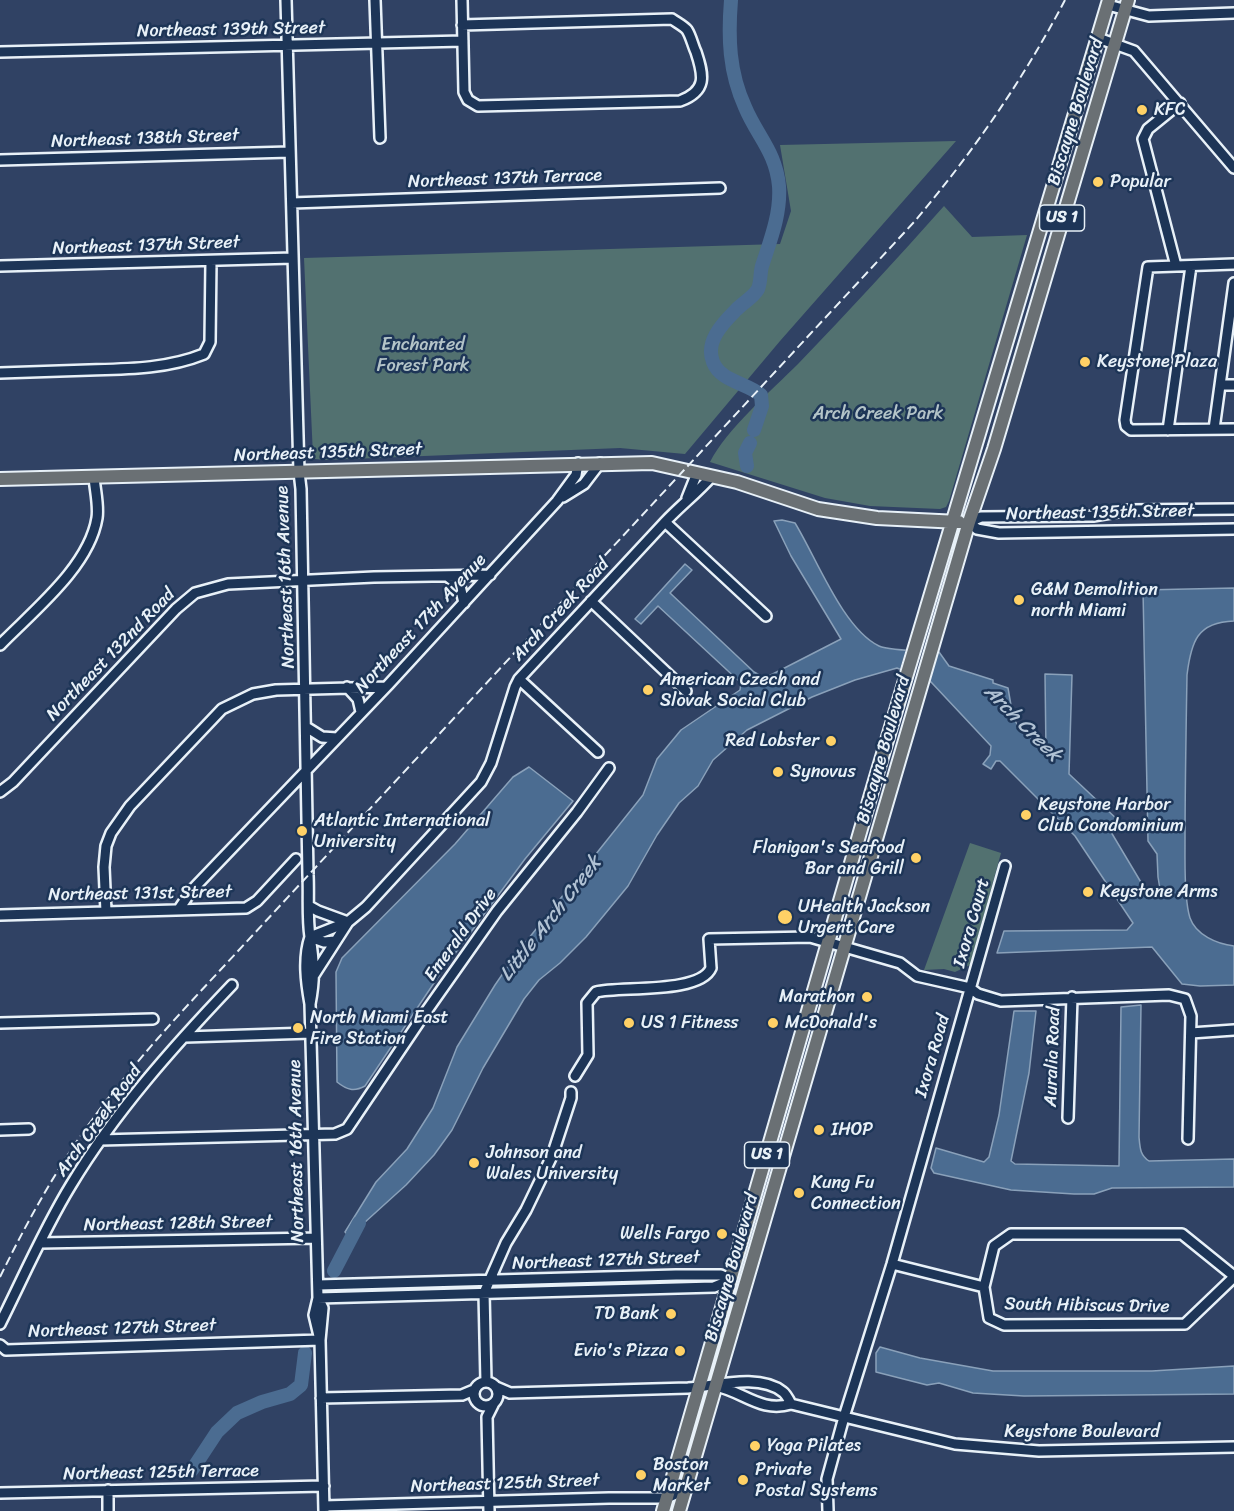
<!DOCTYPE html>
<style>
body{margin:0}
canvas{display:block;background:#304264}
</style>
<canvas width="1234" height="1511"></canvas>
<script>
const ctx = document.querySelector('canvas').getContext('2d');
ctx.lineJoin = 'round';
function paint(path, color) { ctx.fillStyle = color; ctx.fill(path, 'evenodd'); }
function trace(path, color, width, dash) { ctx.strokeStyle = color; ctx.lineWidth = width; ctx.lineCap = dash ? 'butt' : 'round'; ctx.setLineDash(dash || []); ctx.stroke(path); }
function drawText(font, color, halo, rows, align = 'center') {
  ctx.font = font + ' Sriracha,sans-serif'; ctx.lineWidth = 5; ctx.setLineDash([]); ctx.textBaseline = 'middle'; ctx.strokeStyle = halo; ctx.fillStyle = color; for (const [text, x, y, turn = 0] of rows) {
    ctx.save(); ctx.translate(x, y); ctx.rotate((+turn || 0) * Math.PI / 180); ctx.textAlign = isNaN(turn) ? turn : align; if (halo) ctx.strokeText(text, 0, 0); ctx.fillText(text, 0, 0); ctx.restore();
  }
}
paint(new Path2D(`
 M956 141 780 341 685 454 620 448 326 460 315 459 313 456 304 258 780 244 791 211 780 145Z
 M944 206 972 237 1027 235 949 501 946 507 940 509 870 506 825 498 710 462C726 430 772 390 798 364 848 312 896 260 944 206Z
 M970 843 1001 853 970 965 955 972 944 969 924 970Z`), '#527170');
const water = new Path2D(`
 M782 520 795 523C816 557 843 629 879 646 890 651 925 651 939 652L949 666 993 680V683L1008 688 1013 717 1018 726 1046 752 1045 674 1072 675 1069 774 1120 822 1121 830 1111 832 1145 889 1152 892 1160 889 1158 877 1157 854 1148 841 1143 590 1234 588V621C1197 622 1191 642 1187 675 1186 732 1185 788 1185 845 1185 864 1184 900 1190 918 1196 935 1217 944 1234 946V985L1200 986 1182 984 1152 947 997 953 1004 931 1127 930 1133 923 1075 836 1000 761H996L991 769 983 764 990 755 991 746 931 682 897 668 855 680 812 697 747 730 713 760 698 786 679 803 657 835 628 886 586 937 560 963 539 980 524 999 483 1068 452 1130 434 1155 406 1185 364 1223 352 1239 345 1232 376 1182 407 1149 433 1108 457 1047 495 985 517 953 643 795 657 759 681 730 740 690 741 683 658 606 641 624 635 619 685 564 692 570 670 593 754 672 765 678 841 639 791 556 774 521Z
 M529 767 573 801 525 859 442 971 365 1086C354 1092 347 1090 337 1082L336 972 342 958 455 844 513 777Z
 M1141 1005 1139 1137C1140 1148 1140 1155 1149 1161L1234 1159V1187L1112 1188 1094 1194H1074L1011 1190 934 1173 931 1168 936 1148 984 1162 989 1157 999 1115 1014 1011H1036L1029 1073 1011 1161 1015 1164 1119 1166 1121 1007Z
 M880 1347 920 1358 993 1371H1152L1234 1366V1394L1024 1396 973 1393 939 1383 927 1385 876 1372V1353Z`);
paint(water, '#4b6c91');
trace(water, '#8aa1ba', 1.5);
paint(new Path2D(`
 M907 646 939 649 930 682 899 672Z`), '#304264');
trace(new Path2D(`
 M731 0C728 38 729 72 745 107 757 136 776 152 779 186 781 214 770 241 762 266 760 273 761 282 758 289 753 298 742 303 735 311 722 324 705 342 713 362 720 381 747 383 761 395L762 406 754 430
 M747 466 745 453 750 443
 M334 1271 359 1223
 M192 1470 217 1432 237 1413 262 1402 290 1394 301 1385 305 1353`), '#4b6c91', 14);
const minor = new Path2D(`
 M286 0 299 472 301 489 308 875C309 895 307 917 310 937 314 961 315 979 310 1004
 M375 0 380 138
 M462 0 464 92 468 100 478 106 680 101C707 91 704 76 696 52 693 46 691 36 687 30 684 26 676 22 672 19L462 25
 M1108 5 1149 16 1234 13
 M1098 38 1134 51 1234 168
 M0 52 463 41
 M0 160 290 152
 M292 203 720 188
 M1234 264 1148 267 1125 420 1126 426 1131 430 1234 429
 M0 266 293 258
 M1176 266 1143 139 1148 129 1180 103
 M0 373C30 372 59 371 89 370 127 369 167 369 204 354L210 342 211 261
 M1221 385H1234
 M1214 429 1234 283
 M1168 430 1191 266
 M563 497 584 484 600 463
 M687 498 697 473
 M1234 509 1129 510 1093 516 981 517 969 522 977 529 999 533 1234 529
 M665 522 766 616
 M447 576 460 586 464 603
 M591 601 686 691
 M0 645C33 611 89 567 97 518 99 506 95 490 94 477
 M519 679 598 752
 M347 687 358 699 361 712
 M306 727 322 737 337 738
 M0 792 13 782 176 609 195 593 228 584 374 577 490 575
 M309 906 318 911 348 922
 M179 909 192 890 389 684 557 501 576 475 578 463
 M106 912 104 867 106 846 111 833 130 806 222 709 253 694 276 690 386 687
 M0 915 246 908 257 901 296 859
 M310 937 348 922 366 907 481 782 491 763 515 687 519 679 665 522C680 506 697 493 712 476
 M310 937C303 958 306 982 310 1004L318 1298 314 1315 320 1340
 M310 937 324 942 335 941
 M314 975 348 922
 M0 1023 153 1019
 M1191 1033 1234 1030
 M185 1037 311 1033
 M575 1076 588 1055 587 1003 596 992C620 986 700 994 711 968L709 939 810 937 900 963 917 976 970 988 978 994 1001 1001 1169 995 1185 999 1191 1016 1188 1139
 M1068 1118 1072 997
 M0 1130 29 1129
 M100 1140 335 1134 347 1129 423 1016 497 911 577 812 609 768
 M40 1243 316 1238
 M892 1264 984 1287
 M1234 1276 1182 1234H1011L994 1246 984 1287 989 1318 1004 1325 1185 1324 1234 1277
 M318 1285 676 1275H721L731 1280
 M318 1298 714 1287 731 1280
 M318 1298 323 1308 320 1340 324 1511
 M0 1324C23 1278 44 1229 71 1185 115 1112 173 1047 232 985
 M0 1345 6 1350 320 1340
 M474 1394a12 12 0 1 1 24 0a12 12 0 1 1-24 0Z
 M486 1382 484 1293 506 1243 526 1210 552 1156 571 1098V1092
 M716 1386C744 1392 761 1413 791 1404L955 1444 1039 1451 1234 1447
 M496 1387 510 1393 688 1388C716 1386 759 1373 783 1392 786 1394 789 1400 791 1404
 M321 1398 462 1395 474 1390
 M108 1490V1511
 M0 1493 324 1486
 M324 1506 609 1498H667L685 1490
 M489 1511 487 1417 493 1405
 M828 1511 827 1479 844 1417 892 1264 1005 866`);
const major = new Path2D(`
 M0 479 652 463 737 482 818 509 877 518 959 522
 M663 1511 876 777 1109 0
 M679 1511 969 522 994 449 1128 0`);
trace(minor, '#e8f1f8', 14);
trace(major, '#e8f1f8', 16);
trace(minor, '#1d3557', 9);
trace(major, '#6a7074', 12);
trace(new Path2D(`
 M0 1277C27 1222 56 1169 92 1120 136 1059 187 1006 238 951L915 221C973 152 1023 80 1065 0`), '#e8f1f8', 2, [9, 4.5]);
for (const [x, y, r, color] of [
 [1142,110,6,"#ffd166"],
 [1098,182,6,"#ffd166"],
 [1085,362,6,"#ffd166"],
 [1019,600,6,"#ffd166"],
 [648,690,6,"#ffd166"],
 [831,741,6,"#ffd166"],
 [778,772,6,"#ffd166"],
 [1026,815,6,"#ffd166"],
 [302,831,6,"#ffd166"],
 [916,858,6,"#ffd166"],
 [1088,892,6,"#ffd166"],
 [785,917,8,"#ffd166"],
 [867,997,6,"#ffd166"],
 [629,1023,6,"#ffd166"],
 [773,1023,6,"#ffd166"],
 [298,1028,6,"#ffd166"],
 [819,1130,6,"#ffd166"],
 [474,1163,6,"#ffd166"],
 [799,1193,6,"#ffd166"],
 [722,1234,6,"#ffd166"],
 [671,1314,6,"#ffd166"],
 [680,1351,6,"#ffd166"],
 [755,1446,6,"#ffd166"],
 [641,1475,6,"#ffd166"],
 [743,1480,6,"#ffd166"]
]) { const dot = new Path2D(); dot.arc(x, y, r, 0, 2 * Math.PI); ctx.fillStyle = color; ctx.fill(dot); trace(dot, '#1d3557', 2); }
for (const [x, y, w] of [
 [1062,218,45],
 [767,1155,45]
]) { const box = new Path2D(); box.roundRect(x - w / 2, y - 13, w, 26, 4.5); ctx.fillStyle = '#1d3557'; ctx.fill(box); trace(box, '#e8f1f8', 1.5); }
drawText('bold 16px', '#e8f1f8', null, [
 ["US 1",1062,218],
 ["US 1",767,1155]
]);
drawText('18px', '#e8f1f8', '#1d3557', [
 ["Northeast 139th Street",231,30,-1],
 ["Biscayne Boulevard",1076,112,-73],
 ["Northeast 138th Street",145,139,-2],
 ["Northeast 137th Terrace",505,179,-2],
 ["Northeast 137th Street",146,246,-2],
 ["Northeast 135th Street",328,453,-2],
 ["Northeast 135th Street",1100,513,-1],
 ["Northeast 16th Avenue",286,577,-92],
 ["Arch Creek Road",561,610,-47],
 ["Northeast 17th Avenue",421,624,-47],
 ["Northeast 132nd Road",111,655,-46],
 ["Biscayne Boulevard",884,750,-74],
 ["Northeast 131st Street",140,894,-1],
 ["Ixora Court",972,923,-74],
 ["Emerald Drive",461,935,-54],
 ["Ixora Road",933,1056,-74],
 ["Auralia Road",1053,1057,-88],
 ["Arch Creek Road",99,1121,-54],
 ["Northeast 16th Avenue",297,1151,-91],
 ["Northeast 128th Street",178,1224,-1],
 ["Northeast 127th Street",606,1261,-2],
 ["Biscayne Boulevard",732,1268,-74],
 ["South Hibiscus Drive",1087,1306,1],
 ["Northeast 127th Street",122,1329,-2],
 ["Keystone Boulevard",1082,1432],
 ["Northeast 125th Terrace",161,1473,-1],
 ["Northeast 125th Street",505,1484,-2]
]);
drawText('18px', '#e8f1f8', '#1d3557', [
 ["KFC",1154,110],
 ["Popular",1110,182],
 ["Keystone Plaza",1097,362],
 ["G&M Demolition",1031,590],
 ["north Miami",1031,611],
 ["American Czech and",660,680],
 ["Slovak Social Club",660,701],
 ["Red Lobster",819,741,"right"],
 ["Synovus",790,772],
 ["Keystone Harbor",1038,805],
 ["Club Condominium",1038,826],
 ["Atlantic International",314,821],
 ["University",314,842],
 ["Flanigan's Seafood",904,848,"right"],
 ["Bar and Grill",904,869,"right"],
 ["Keystone Arms",1100,892],
 ["UHealth Jackson",798,907],
 ["Urgent Care",798,928],
 ["Marathon",855,997,"right"],
 ["North Miami East",310,1018],
 ["Fire Station",310,1039],
 ["US 1 Fitness",641,1023],
 ["McDonald's",785,1023],
 ["IHOP",831,1130],
 ["Johnson and",486,1153],
 ["Wales University",486,1174],
 ["Kung Fu",811,1183],
 ["Connection",811,1204],
 ["Wells Fargo",710,1234,"right"],
 ["TD Bank",659,1314,"right"],
 ["Evio's Pizza",668,1351,"right"],
 ["Yoga Pilates",767,1446],
 ["Boston",653,1465],
 ["Market",653,1486],
 ["Private",755,1470],
 ["Postal Systems",755,1491]
], 'left');
drawText('18px', '#b4c4c8', '#1d3557', [
 ["Enchanted",423,345],
 ["Forest Park",423,366],
 ["Arch Creek Park",878,414]
]);
drawText('italic 20px', '#b1c2d4', '#1d3557', [
 ["Arch Creek",1022,724,45],
 ["Little Arch Creek",551,919,-52]
]);
</script>
